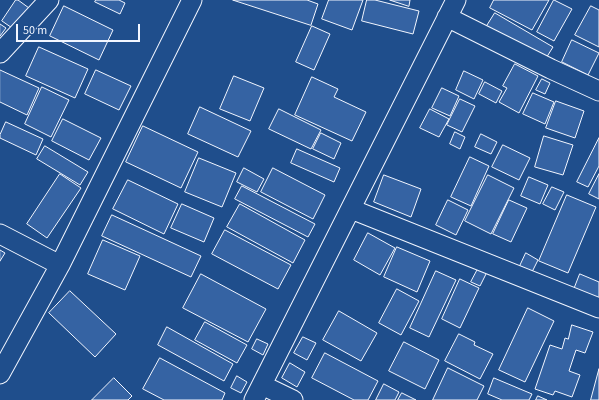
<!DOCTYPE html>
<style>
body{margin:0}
#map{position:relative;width:599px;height:400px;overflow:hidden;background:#1f4e8c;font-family:"Source Sans 3",sans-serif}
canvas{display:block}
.scale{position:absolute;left:16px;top:24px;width:124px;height:18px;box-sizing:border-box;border:2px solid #f2f6ff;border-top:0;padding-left:5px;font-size:12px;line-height:14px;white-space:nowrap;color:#f2f6ff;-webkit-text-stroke:3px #1f4e8c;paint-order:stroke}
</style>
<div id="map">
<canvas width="599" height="400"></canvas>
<div class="scale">50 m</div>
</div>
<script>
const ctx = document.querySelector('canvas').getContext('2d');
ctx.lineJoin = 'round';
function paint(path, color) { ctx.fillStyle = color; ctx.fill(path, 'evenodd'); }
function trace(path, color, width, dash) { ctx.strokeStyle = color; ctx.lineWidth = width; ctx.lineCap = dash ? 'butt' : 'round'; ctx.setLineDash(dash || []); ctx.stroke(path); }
const building = new Path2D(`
 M16 0H18L29 8 15 30 2 21Z
 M96 0H119L125 3 120 14 95 2Z
 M233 0H307L318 4 311 25Z
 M329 0H363L352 30 322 19Z
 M367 0H375L419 11 413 34 362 21Z
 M390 0H410L409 6Z
 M494 0H549L532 30 490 8Z
 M554 0 572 9 554 41 537 32Z
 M64 6 113 30 99 60 50 36Z
 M591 6 599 10V47L575 35Z
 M495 13 553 47 543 63 485 29Z
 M0 24 6 28 0 36Z
 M312 26 330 34 314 70 296 62Z
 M572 40 599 53 588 75 562 62Z
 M39 47 88 69 75 98 26 76Z
 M515 64 538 76 519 113 499 102 507 88 503 86Z
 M0 70 39 88 27 115 0 102Z
 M96 70 131 86 119 110 85 94Z
 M464 71 483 80 474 99 456 90Z
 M234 76 264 88 250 121 220 109Z
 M312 77 338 89 334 97 366 112 352 141 295 115Z
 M542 79 550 83 545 94 536 90Z
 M485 82 502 91 496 103 479 94Z
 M42 87 69 100 51 137 25 124Z
 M442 88 459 96 450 116 432 108Z
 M533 93 554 102 545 124 523 114Z
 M460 99 475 106 462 132 447 125Z
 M556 101 584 111 575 138 546 128Z
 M200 107 251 131 238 157 188 134Z
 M279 109 321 130 311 149 269 129Z
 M430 109 449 119 439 137 420 128Z
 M63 119 101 138 89 160 52 141Z
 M6 122 43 139 36 155 0 138V135Z
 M143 126 198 152 181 188 126 162Z
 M455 132 465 137 460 149 450 144Z
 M321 133 341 143 334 159 313 149Z
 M481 134 497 142 491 154 475 147Z
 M544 136 573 145 563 175 535 167Z
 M599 138V166L588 187 577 182Z
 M503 145 530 158 519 180 492 167Z
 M45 146 88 172 80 185 37 159Z
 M297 149 340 168 334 182 291 163Z
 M470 157 489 166 471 206 451 197Z
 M199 158 236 173 222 207 185 192Z
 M244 168 264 179 257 192 237 182Z
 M273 168 325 195 313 219 261 192Z
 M60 174 81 188 47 238 27 224Z
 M599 174V199L589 194Z
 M384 175 421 189 411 217 374 202Z
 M488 175 514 188 491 234 465 221Z
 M529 177 548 185 540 204 521 196Z
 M128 180 178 204 164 234 113 209Z
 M242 186 315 224 308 237 235 199Z
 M552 187 564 192 555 210 543 204Z
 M567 195 596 207 568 273 539 261Z
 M448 200 468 210 456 235 436 225Z
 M509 200 527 208 511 242 493 234Z
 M182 204 214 218 204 242 171 228Z
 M240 204 305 240 293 263 227 227Z
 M112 215 201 256 191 277 102 236Z
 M225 230 291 265 278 289 212 254Z
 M368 233 395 248 380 275 354 260Z
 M103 240 140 256 125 290 88 274Z
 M397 247 430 261 417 292 384 277Z
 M0 250 5 253 0 261Z
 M526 253 538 260 532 272 520 266Z
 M479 267 487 272 480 286 471 282Z
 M436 271 456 280 429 337 410 328Z
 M201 274 266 309 248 342 183 308Z
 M580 274 599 282V303L573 292Z
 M460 279 479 288 460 328 442 319Z
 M397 289 419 301 401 335 379 323Z
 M70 291 116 334 95 357 49 313Z
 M528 308 554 321 525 382 499 370Z
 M339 311 377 333 361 361 323 340Z
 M205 322 247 345 237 363 195 340Z
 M572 325 593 332 585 353 576 350 569 371 580 375 572 397 555 391 553 395 535 389 550 345 562 349 565 338 568 339Z
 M167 327 233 364 224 381 158 345Z
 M459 334 475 342 474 345 493 354 480 379 445 361Z
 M303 337 316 343 307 360 294 353Z
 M257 339 268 344 263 355 252 349Z
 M404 342 439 360 425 389 389 371Z
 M325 353 378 381 368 400H354L312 378Z
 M160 358 225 393 222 400H164L143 389Z
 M290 363 305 372 297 387 282 378Z
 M448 368 484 386 477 400H433Z
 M599 369V400H591Z
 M237 376 247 382 241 393 231 388Z
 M114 378 132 396 128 400H92Z
 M494 378 532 394 529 400H502L488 394Z
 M384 384 399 392 395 400H376Z
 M402 393 416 400H398Z
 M538 396 547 400H536Z`);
paint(building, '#3563a3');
trace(building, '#f2f6ff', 1);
const minor = new Path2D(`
 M447 17 551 69 599 91
 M0 53 49 0
 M351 209 599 308
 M0 234 60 265
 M0 374 60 265 192 0
 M262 385 293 400
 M254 400 456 0`);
trace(minor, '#f2f6ff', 21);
trace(minor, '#1f4e8c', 19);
</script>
